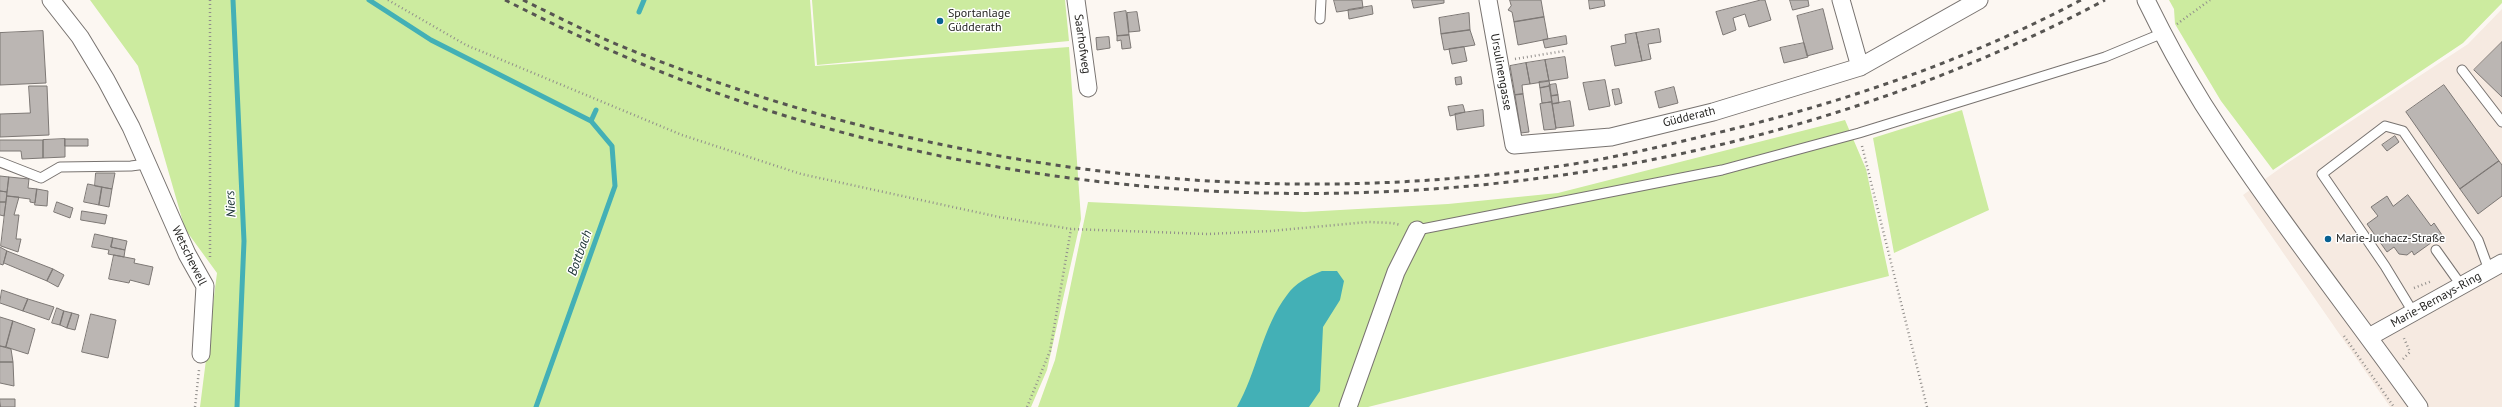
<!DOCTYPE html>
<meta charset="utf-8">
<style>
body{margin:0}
canvas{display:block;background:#fcf7f2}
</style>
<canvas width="2502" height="407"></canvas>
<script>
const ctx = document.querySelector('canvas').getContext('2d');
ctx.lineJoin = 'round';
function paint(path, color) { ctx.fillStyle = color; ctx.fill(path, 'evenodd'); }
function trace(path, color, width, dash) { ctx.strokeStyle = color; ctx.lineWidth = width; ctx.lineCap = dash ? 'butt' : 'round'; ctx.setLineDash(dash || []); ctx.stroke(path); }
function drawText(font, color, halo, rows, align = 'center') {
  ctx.font = font + ' "PT Sans",sans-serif'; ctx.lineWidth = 3; ctx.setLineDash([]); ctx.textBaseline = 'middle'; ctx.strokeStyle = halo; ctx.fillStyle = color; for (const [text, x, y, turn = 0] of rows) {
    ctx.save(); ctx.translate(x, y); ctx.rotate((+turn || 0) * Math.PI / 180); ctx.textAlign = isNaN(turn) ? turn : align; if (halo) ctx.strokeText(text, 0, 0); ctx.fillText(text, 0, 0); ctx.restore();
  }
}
paint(new Path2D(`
 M2502 9V407H2390L2243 195 2286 164 2468 44Z`), '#f6eae1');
paint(new Path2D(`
 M90 0H810L815 66 1069 47 1081 219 1047 370 1031 407H200L217 273 185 229 138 66Z
 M812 0H1065L1069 41 817 65Z
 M2169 0H2502V3L2463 43 2273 170 2221 101 2175 24 2174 9Z
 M1962 110 1989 210 1894 253 1873 138Z
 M1845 120 1866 169 1889 276 1368 407H1038L1055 360 1088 202 1304 212 1448 204 1558 193Z`), '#cceb9f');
paint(new Path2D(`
 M1322 271H1337L1344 281 1340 300 1323 327 1320 391 1309 407H1237C1257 372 1262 328 1287 295 1295 283 1309 276 1322 271Z`), '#43b0b6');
trace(new Path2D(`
 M233 0 244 241 237 407
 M369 0 431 40 591 121
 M639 12 644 0
 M536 407 615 186 612 146 591 121 596 110`), '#43b0b6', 5);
const building = new Path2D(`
 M1334 0H1362L1363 8 1337 12Z
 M1412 0H1444V3L1414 8Z
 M1510 0H1541L1544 17 1514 22 1512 12 1508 10 1511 6Z
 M1589 0H1604L1605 6 1590 9Z
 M1761 0H1765L1771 20 1749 27 1745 14 1733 18 1736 30 1723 35 1716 12Z
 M1790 0H1808L1809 6 1793 10Z
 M1372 6 1373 14 1349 19 1348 10Z
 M1823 9 1833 49 1807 56 1797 16Z
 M1126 11 1129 35 1117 36 1114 13Z
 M1137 12 1140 31 1129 32 1127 13Z
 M1469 13 1470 30 1441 34 1439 18Z
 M1544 17 1548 39 1518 45 1514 22Z
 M1659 29 1661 42 1648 44 1651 59 1642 61 1636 33Z
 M1470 30 1475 45 1444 50 1441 34Z
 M43 31 46 83 0 85V33Z
 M1636 33 1642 61 1615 66 1611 46 1626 43 1625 35Z
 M1129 35 1131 48 1122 49 1121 40 1117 41V36Z
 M1566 36 1567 44 1545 48 1543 40Z
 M1109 37 1110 48 1097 50 1096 38Z
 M2502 42V97L2474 70Z
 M1804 43 1808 57 1784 63 1780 48Z
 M1464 47 1467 61 1452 64 1449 49Z
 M1565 57 1568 78 1549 81 1545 60Z
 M1545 60 1549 81 1530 84 1526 63Z
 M1526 63 1530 84 1522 85 1523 94 1515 95 1510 66Z
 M1461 77 1462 84 1456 85 1455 78Z
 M1605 80 1610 106 1589 110 1583 83Z
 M1549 81 1550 86 1540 88 1539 82Z
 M1556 84 1558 95 1551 96 1549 85Z
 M2444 85 2499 161 2460 189 2406 112Z
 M29 86H47L49 135 0 137V114L30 113Z
 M1550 86 1552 102 1542 103 1540 88Z
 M1674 87 1678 103 1659 108 1655 92Z
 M1619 89 1622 103 1615 105 1612 90Z
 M1523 94 1529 132 1521 133 1515 95Z
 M1558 95 1559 103 1552 104 1551 96Z
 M1570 101 1574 126 1556 128 1552 104Z
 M1552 102 1556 129 1544 130 1540 104Z
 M1463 105 1465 112 1450 116 1448 107Z
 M1483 110 1484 126 1457 130 1455 114Z
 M2395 136 2399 142 2387 151 2382 145Z
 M65 139V157L43 158V140Z
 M65 139H88V146H65Z
 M0 140H43V158L22 159 21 151H0Z
 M2499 161 2502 165V196L2478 214 2460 189Z
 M96 173H115L112 189 95 186Z
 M0 176 9 177 7 192 0 191Z
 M9 177 29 179 28 188 37 189 35 203 30 202V199L7 196Z
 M88 184 102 187 99 205 84 202Z
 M102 187 112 189 109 207 99 205Z
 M37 189 48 191 47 206 35 205Z
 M0 191 7 192 6 202H0Z
 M2408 195 2431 226 2434 223 2442 235 2414 255 2412 251 2407 255 2399 254 2394 247 2387 252 2367 224 2378 216 2371 207 2387 196 2393 206Z
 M7 196 19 197 14 215H19L16 239H21L18 252 1 246Z
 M0 202H6L4 216 0 215Z
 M57 202 73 208 70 218 54 212Z
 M82 211 107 215 105 224 81 220Z
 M95 234 113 238 111 247 125 250 124 257 108 254 109 250 92 247Z
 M113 238 127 241 125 250 111 247Z
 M0 247 7 251 3 265 0 264Z
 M7 251 53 269 47 281 4 263Z
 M114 255 135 259 134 263 153 267 149 285 130 280 129 283 109 279Z
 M53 269 64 275 58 287 47 281Z
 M2 290 28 299 23 311 0 303Z
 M28 299 54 307 49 320 23 311Z
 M57 308 64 311 60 325 52 323Z
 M64 311 72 313 67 328 60 325Z
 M72 313 79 315 75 330 67 328Z
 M91 314 116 320 108 358 82 352Z
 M0 317 13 321 6 347 0 346Z
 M13 321 35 329 28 354 6 347Z
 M0 346 11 349 13 362H0Z
 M0 362H13L14 386 0 383Z
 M0 399H15V407H1Z`);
paint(building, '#bbb6b3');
trace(building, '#7d7875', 1);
const service = new Path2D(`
 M1320 19 1321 0
 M2462 70 2502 122
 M0 162 41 178 60 167 131 166 146 164
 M1417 230 1722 170 1859 133 2105 57 2163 33
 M2436 250 2461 285
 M2413 312 2385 266 2322 174 2385 126 2403 131 2478 240 2489 270`);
const minor = new Path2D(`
 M51 0 80 37 106 80 131 127 187 254 205 286 201 354
 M1076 0 1088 88
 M1488 0 1514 145 1611 137 1713 112 1860 67 1979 0
 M1841 0 1860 67
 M2146 0C2163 35 2182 70 2203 104 2269 208 2347 306 2419 407
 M2369 337 2502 263
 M1348 407 1396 272 1417 230`);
trace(service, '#787370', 11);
trace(minor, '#787370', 19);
trace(new Path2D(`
 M210 0V258
 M388 0 466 45 682 135 801 174 916 199 999 217 1071 229 1208 234 1270 231 1368 222 1392 223 1401 225
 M2177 24 2210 0
 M1515 59 1564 51
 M1862 146 1927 407
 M2414 288 2432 281
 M2344 336 2394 407
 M2403 359 2410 352 2403 336
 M195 407 199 370
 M1027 407 1050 351 1071 229`), '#918e8b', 2.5, [1, 3]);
trace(service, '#fff', 9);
trace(minor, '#fff', 17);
trace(new Path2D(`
 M505 0C570 33 635 63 703 88 1151 253 1682 225 2105 0
 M523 0C552 14 581 29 611 42 914 167 1248 215 1573 164 1618 157 1663 146 1708 135 1836 105 1964 62 2081 0`), '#575552', 3, [5, 5]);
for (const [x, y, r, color] of [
 [940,21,4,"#086192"],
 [2328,239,4,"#086192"]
]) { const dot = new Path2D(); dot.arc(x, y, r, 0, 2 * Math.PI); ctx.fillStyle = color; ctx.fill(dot); trace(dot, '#fff', 1.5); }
drawText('12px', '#262523', '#fff', [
 ["Sportanlage",948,14],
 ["Güdderath",948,28],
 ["Marie-Juchacz-Straße",2336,239]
], 'left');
drawText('12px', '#262523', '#fff', [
 ["Saarhofweg",1082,44,82],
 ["Ursulinengasse",1501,72,80],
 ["Güdderath",1689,117,-14],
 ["Wetschewell",189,256,64],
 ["Marie-Bernays-Ring",2436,300,-29]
]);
drawText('italic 13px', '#172f30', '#fff', [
 ["Niers",231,204,-93],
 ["Bottbach",580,253,-70]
]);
</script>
